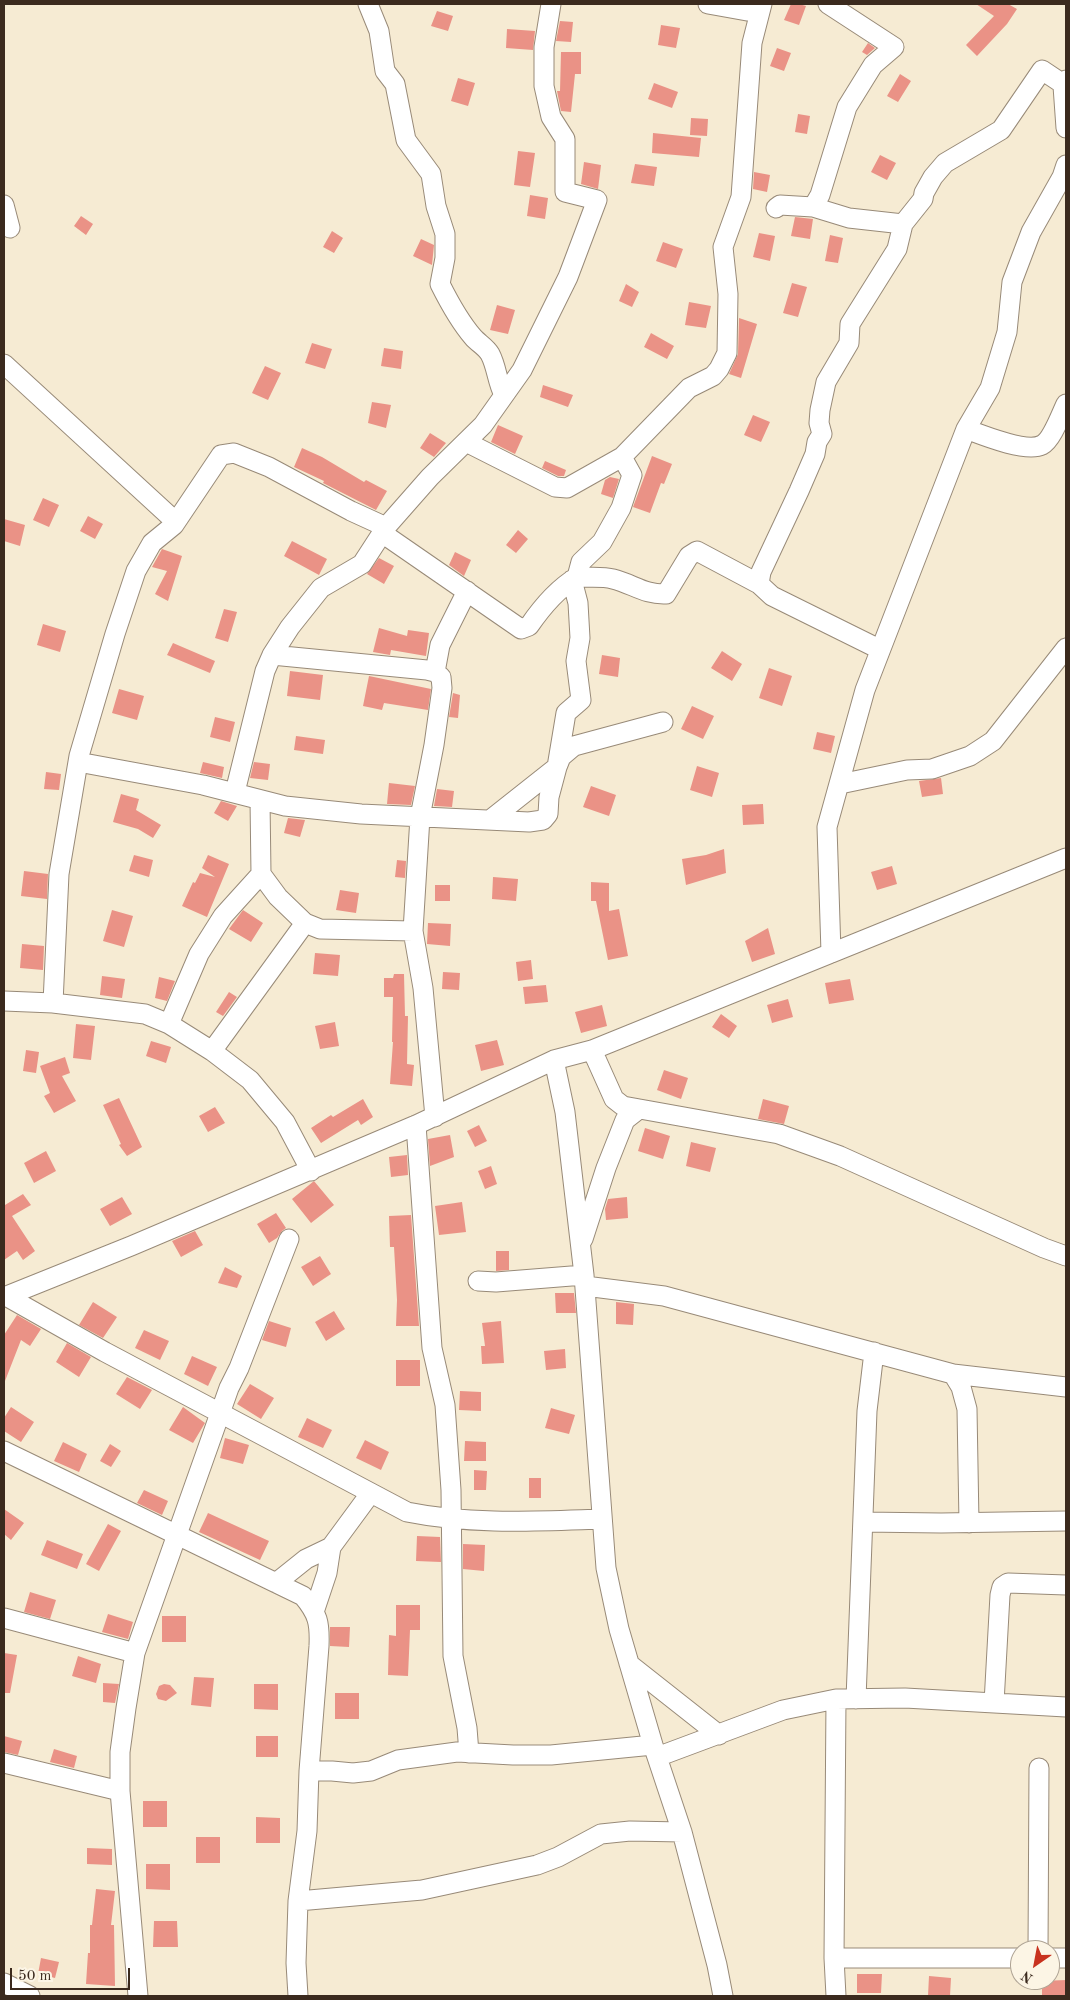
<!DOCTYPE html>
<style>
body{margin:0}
#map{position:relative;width:1070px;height:2000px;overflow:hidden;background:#f6ebd3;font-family:"Old Standard TT",serif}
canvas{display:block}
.frame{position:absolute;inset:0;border:5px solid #3b2a1e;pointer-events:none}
.north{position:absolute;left:1010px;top:1940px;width:50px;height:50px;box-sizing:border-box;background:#fcf5e5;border:1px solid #afa495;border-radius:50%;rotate:213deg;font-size:14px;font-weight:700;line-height:20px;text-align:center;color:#3b2a1e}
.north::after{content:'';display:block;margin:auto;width:18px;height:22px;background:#c8321e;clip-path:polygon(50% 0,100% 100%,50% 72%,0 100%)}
.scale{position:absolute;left:10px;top:1968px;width:120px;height:22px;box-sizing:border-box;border:2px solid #3b2a1e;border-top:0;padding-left:6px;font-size:15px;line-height:18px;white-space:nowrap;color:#3b2a1e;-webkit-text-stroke:4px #fcf5e5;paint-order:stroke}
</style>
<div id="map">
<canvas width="1070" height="2000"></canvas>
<div class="frame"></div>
<div class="north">N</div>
<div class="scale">50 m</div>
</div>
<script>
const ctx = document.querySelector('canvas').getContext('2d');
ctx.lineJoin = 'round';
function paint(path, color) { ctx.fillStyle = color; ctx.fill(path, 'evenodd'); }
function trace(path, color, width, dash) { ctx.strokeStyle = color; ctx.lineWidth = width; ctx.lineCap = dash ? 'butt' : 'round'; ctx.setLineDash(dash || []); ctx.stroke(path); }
paint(new Path2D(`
 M791 4H799L806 6 799 25 784 20Z
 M976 4H1008L1017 9 1007 24 977 56 966 45 994 16Z
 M437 11 453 16 448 31 431 26Z
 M560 21 573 22 571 42 556 41Z
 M661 25 680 28 676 48 658 45Z
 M507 29 535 31 533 50 506 48Z
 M868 43 875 48 867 55 862 52Z
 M777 48 791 53 784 71 770 66Z
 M561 52H581V74H575L571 112 561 111 557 91H560Z
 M900 74 911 81 898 102 887 96Z
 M458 78 475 83 468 106 451 101Z
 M654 83 678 92 672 108 648 99Z
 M798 114 810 116 807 134 795 132Z
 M691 118 708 119 707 136 690 135Z
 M653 133 701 138 699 157 652 153Z
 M518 151 535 153 530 187 514 185Z
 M880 155 896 163 887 180 871 172Z
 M584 162 601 165 598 189 581 184Z
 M635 164 657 167 654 186 631 183Z
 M754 172 770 175 767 192 753 189Z
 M530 195 548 198 545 219 527 216Z
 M81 216 93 224 86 235 74 226Z
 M795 217 813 219 810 239 791 236Z
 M332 231 343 238 334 253 323 247Z
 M759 233 775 236 770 261 753 257Z
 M830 235 843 238 838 263 825 261Z
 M421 239 434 245 432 265 413 256Z
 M663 242 683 249 676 268 656 261Z
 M792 283 807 287 798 317 783 313Z
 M626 284 639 292 632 307 619 301Z
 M689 302 711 306 706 328 685 325Z
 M497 305 515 310 508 334 490 330Z
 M739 318 757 324 741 378 729 374 738 354Z
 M651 333 674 346 667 359 644 347Z
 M312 343 332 349 325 369 305 363Z
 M384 348 403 351 401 369 381 366Z
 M265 366 281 373 268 400 252 393Z
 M543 385 573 395 568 407 540 397Z
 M372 402 391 405 386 428 368 423Z
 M753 415 770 422 761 442 744 435Z
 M498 425 523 436 515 454 491 442Z
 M430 433 446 443 434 457 420 448Z
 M302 448 322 457 364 482 366 480 387 491 376 510 323 483 324 481 294 467Z
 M652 456 672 464 664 484 661 483 650 513 633 507Z
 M545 461 566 470 564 476H558L542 468Z
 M610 477 619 479 613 498 601 494 605 480Z
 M43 498 59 505 49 527 33 520Z
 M88 516 103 524 95 539 80 531Z
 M4 519 25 525 20 546 4 541Z
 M518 530 528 539 516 553 506 545Z
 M292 541 327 559 319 575 284 556Z
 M162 549 182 556 168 601 155 594 167 571 152 567Z
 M455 552 471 560 464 576 449 565Z
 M379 558 394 566 384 584 367 574Z
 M224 609 237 612 228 642 215 638Z
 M43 624 66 631 60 652 37 645Z
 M379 628 407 636 408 630 429 633 426 656 391 650 390 655 373 652Z
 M173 643 215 661 210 673 167 655Z
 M722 651 742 664 732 681 711 668Z
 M602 655 620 658 618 677 599 674Z
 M769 668 792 676 782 706 759 698Z
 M290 671 323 675 320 700 287 696Z
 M369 676 431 689 428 710 384 703 382 710 363 706Z
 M119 689 144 696 137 720 112 713Z
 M453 693 460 695 458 718 449 717Z
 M692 706 714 716 703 739 681 729Z
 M215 717 235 722 230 742 210 737Z
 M817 732 835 736 831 753 813 749Z
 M296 736 325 740 323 754 294 750Z
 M203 762 224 767 222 778 200 773Z
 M254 762 270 764 268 780 250 778Z
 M697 766 719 773 712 797 690 790Z
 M46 772 61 774 59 790 44 789Z
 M941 778 943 794 922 797 919 781Z
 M389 783 415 786 411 805 387 804Z
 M591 786 616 795 609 816 583 807Z
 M437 789 454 791 452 807 434 806Z
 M121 794 139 799 136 810 161 825 153 838 138 829 113 822Z
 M221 801 237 806 228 821 214 813Z
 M763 804 764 824 743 825 742 805Z
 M288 818 305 820 300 837 284 833Z
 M724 849 726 873 686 885 682 859 706 855Z
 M134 855 153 860 149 877 129 871Z
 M208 855 229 864 207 917 182 906 193 882 195 883 200 873 215 877 202 868Z
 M397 860 406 861 405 878 395 877Z
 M892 866 897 884 877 890 871 872Z
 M24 871 48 874 47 899 21 896Z
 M493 877 518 879 516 901 492 899Z
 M591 882 609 883V911L619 909 628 956 608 960 596 901H591Z
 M435 885H450V901H435Z
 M340 890 359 893 356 913 336 910Z
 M112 910 133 916 124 947 103 941Z
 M243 910 263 923 251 942 229 929Z
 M428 923 451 924 450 946 427 944Z
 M768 928 775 954 752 962 745 941Z
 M22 944 44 946 43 970 20 968Z
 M315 953 340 955 338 976 313 974Z
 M531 960 533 979 518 981 516 962Z
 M443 972 460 973 459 990 442 989Z
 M394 974H404L405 1016H408L407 1064 414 1065 412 1086 390 1084 393 1042H392L393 997H384V978H393Z
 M102 976 125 979 122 998 100 995Z
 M159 977 175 981 167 1001 155 998Z
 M850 979 854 1000 829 1004 825 983Z
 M546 985 548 1002 525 1004 523 987Z
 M229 992 237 997 223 1016 216 1012Z
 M788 999 793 1017 772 1023 767 1005Z
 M602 1005 607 1026 581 1033 575 1012Z
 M721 1014 737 1026 729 1038 712 1027Z
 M335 1022 339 1046 320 1049 315 1026Z
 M76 1024 95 1026 91 1060 73 1058Z
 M497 1040 504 1065 481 1071 475 1045Z
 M151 1041 171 1047 166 1063 146 1056Z
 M26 1050 39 1052 36 1073 23 1071Z
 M65 1057 70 1073 62 1076 76 1101 54 1113 44 1096 50 1093 40 1066Z
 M664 1070 688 1078 681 1099 657 1090Z
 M119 1098 142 1147 127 1156 119 1145 121 1144 103 1105Z
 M363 1099 373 1117 361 1125 358 1120 321 1143 311 1128 331 1115 333 1117Z
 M763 1099 789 1106 784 1124 758 1119Z
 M215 1107 225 1123 208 1132 199 1116Z
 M479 1125 487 1141 475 1147 467 1131Z
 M645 1128 670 1136 663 1159 638 1151Z
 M450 1135 454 1157 430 1166 428 1139Z
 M691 1142 716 1148 710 1172 686 1166Z
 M46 1151 56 1171 34 1183 24 1163Z
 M407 1155 408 1175 391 1177 389 1157Z
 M491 1166 497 1184 485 1189 478 1171Z
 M314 1181 334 1205 311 1223 292 1199Z
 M23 1194 31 1205 12 1216 35 1251 23 1260 17 1251 4 1260V1203L5 1205Z
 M122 1197 132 1214 110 1226 100 1209Z
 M627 1197 628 1218 606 1220 605 1209 608 1199Z
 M462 1202 466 1232 439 1235 435 1206Z
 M276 1213 286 1228 282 1231 277 1238 269 1243 257 1224Z
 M411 1215 419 1326H396L397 1300 394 1247H390L389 1216Z
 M195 1231 203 1245 181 1257 172 1241Z
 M496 1251H509V1270L496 1271Z
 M320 1256 331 1274 313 1286 301 1267Z
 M225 1267 242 1276 237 1288 218 1283Z
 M555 1293H574L576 1313H556Z
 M93 1302 117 1317 103 1338 79 1325Z
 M616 1302 634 1304 633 1325 616 1324Z
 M334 1311 345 1329 326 1341 315 1322Z
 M17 1315 41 1329 30 1346 21 1340 5 1381 4 1335Z
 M269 1321 291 1328 286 1347 262 1340Z
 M501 1321 504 1363 482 1364 481 1346H485L482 1323Z
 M144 1330 169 1341 160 1360 135 1348Z
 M67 1343 91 1357 79 1377 56 1362Z
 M565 1349 566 1368 546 1370 544 1351Z
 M192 1356 217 1367 208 1386 184 1374Z
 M396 1360H420V1386H396Z
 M127 1377 152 1390 140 1409 116 1394Z
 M250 1384 274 1398 261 1419 237 1404Z
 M460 1391 481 1392V1411L459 1410Z
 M11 1407 34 1422 21 1442 4 1431V1418Z
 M183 1407 205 1423 193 1443 169 1430Z
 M551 1408 575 1415 569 1434 545 1428Z
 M307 1418 332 1430 323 1448 298 1437Z
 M225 1438 249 1445 243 1464 220 1458Z
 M365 1440 389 1452 381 1470 356 1458Z
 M465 1441 486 1442V1461H464Z
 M63 1442 87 1454 79 1472 54 1461Z
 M110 1444 121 1451 111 1467 100 1461Z
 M474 1470 487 1471 486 1490H474Z
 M529 1478H541V1498H529Z
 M144 1490 168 1501 162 1515 137 1503Z
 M4 1509 24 1523 11 1540 4 1534Z
 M208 1513 269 1541 260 1560 199 1532Z
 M108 1524 121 1531 99 1571 86 1564Z
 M417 1536 440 1537 441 1562 416 1561Z
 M47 1540 83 1554 77 1569 41 1555Z
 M463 1544 485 1545 484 1571 463 1569Z
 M30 1592 56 1600 50 1619 24 1612Z
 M396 1605H420V1630H410L408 1676 388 1675 389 1635 396 1636Z
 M108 1614 133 1622 128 1639 102 1632Z
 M162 1616H186V1642H162Z
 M330 1627H350L349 1647 330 1646Z
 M4 1653 17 1655 10 1693H4Z
 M78 1656 101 1664 96 1683 72 1676Z
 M194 1677 214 1678 211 1707 191 1705Z
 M103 1683 119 1684 115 1703 103 1702Z
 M164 1684 170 1685 177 1693 166 1701 158 1699 156 1694 159 1686Z
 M254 1684H278V1710L254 1709Z
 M335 1693H359V1719H335Z
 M4 1736 22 1741 18 1755 4 1752Z
 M256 1736H278V1757H256Z
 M54 1749 77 1756 74 1768 50 1762Z
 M143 1801H167V1827H143Z
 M256 1817 280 1818V1843H256Z
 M196 1837H220V1863H196Z
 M87 1848 112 1849V1865L87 1864Z
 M146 1864H170V1890L146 1889Z
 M96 1889 115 1891 111 1925H114L115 1986 86 1984 88 1953H90V1925H92Z
 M154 1921H177L178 1947H153Z
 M41 1958 59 1962 55 1978 38 1974Z
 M857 1974H882L881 1993H857Z
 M929 1976 951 1978 950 1996H928Z
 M1066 1980V1996H1042V1981Z`), '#ea9286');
const minor = new Path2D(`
 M368 4 379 31 385 71 395 84 406 140 431 174 436 206 445 234V258L440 284C449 302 460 322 473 337 478 343 486 347 490 354 497 367 497 382 504 395
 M708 4 747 11 748 4
 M1066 80 1063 86 1066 128
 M4 205 10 228
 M813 207 820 195 847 107 873 65 894 47 828 4
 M776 208 780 205 813 207 849 218 903 224
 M4 364 176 522
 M966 429C982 435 1026 453 1042 445 1052 440 1061 414 1066 404
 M466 442 555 487 567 488 622 457 689 388 713 376 719 369 727 353 728 294 723 247 741 197 752 43 762 4
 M622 457 632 475 621 508 602 542 581 562 577 577C588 578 602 576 613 579 633 584 645 595 666 594L689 556 697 551 759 584
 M382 533 521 629 529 626C542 607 557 589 577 577
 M879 649 772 596 759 584 761 572 799 491 815 454 817 442 822 434 819 423 820 410 826 382 849 343 850 324 897 249 903 224 923 199 924 193 933 177 945 163 1001 130 1042 70 1066 86
 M272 655 427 670 435 672 441 677 442 688 434 745 420 817 413 931 423 988 435 1117
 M435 672 440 645 467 591
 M78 762 203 785 285 806 361 814 529 822 543 820 548 814 549 797 557 767 561 757 574 746 663 722
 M840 784 907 770 932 769 970 756 993 741 1066 648
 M235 792 265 671 272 655 290 627 321 588 362 564 386 527 430 477 483 425 522 370 568 277 597 200 565 192V139L551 117 544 86V47L551 4
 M260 800 261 874 278 897 305 923 320 929 413 931
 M490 820 557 767 566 713 581 700 576 661 580 638 578 603 572 580
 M831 953 827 827 865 690 966 429 990 388 1007 332 1012 282 1031 232 1062 177 1066 165
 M4 1001 53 1003 145 1014 169 1024 212 1051 250 1080 285 1122 311 1171
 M53 1003 59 874 79 756 115 634 136 571 152 543 174 525 221 455 234 453 269 467 351 511 386 527
 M169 1024 199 954 223 916 261 874
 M592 1050 614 1099 623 1106 779 1134 840 1156 1044 1248 1066 1256
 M212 1051 305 923
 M554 1060 565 1112 584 1275 606 1568 619 1629 653 1745 682 1832 717 1965 723 1996
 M416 1125 432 1348 445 1405 451 1490 453 1656 467 1728 469 1753
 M583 1239 606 1168 625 1120 639 1109
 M478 1281 496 1282 584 1275
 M585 1286 664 1296 953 1374 961 1387 967 1409 969 1523
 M6 1296 105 1352 407 1512C471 1525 537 1521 602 1519
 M4 1297 131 1246 416 1125 554 1060 592 1050 1066 858
 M953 1374 1066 1387
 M4 1451 303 1596C318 1614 320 1623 319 1646L309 1771 307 1831 298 1901 296 1963 298 1996
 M863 1522 941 1523 1066 1521
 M276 1583 306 1559 331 1547 370 1494
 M315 1609 327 1573 331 1547
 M4 1618 135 1653
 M629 1664 719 1735
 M836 1699 834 1958 836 1996
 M856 1699 867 1411 874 1352
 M994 1703 1000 1595 1002 1587 1008 1583 1066 1585
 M657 1757 783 1710 836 1699 905 1698 1066 1707
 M4 1763 120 1791
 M309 1771H332L353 1773 371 1771 398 1760 457 1752 513 1755H551L653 1745
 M298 1901 422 1890 537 1865 558 1857 601 1834 630 1831 682 1832
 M1038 1950 1039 1768
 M834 1958H1020
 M1050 1958H1066
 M4 1983 30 1996
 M138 1996 120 1791V1752L126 1708 135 1653 229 1388 239 1368 289 1239`);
trace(minor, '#988a78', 21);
trace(minor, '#fff', 19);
</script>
